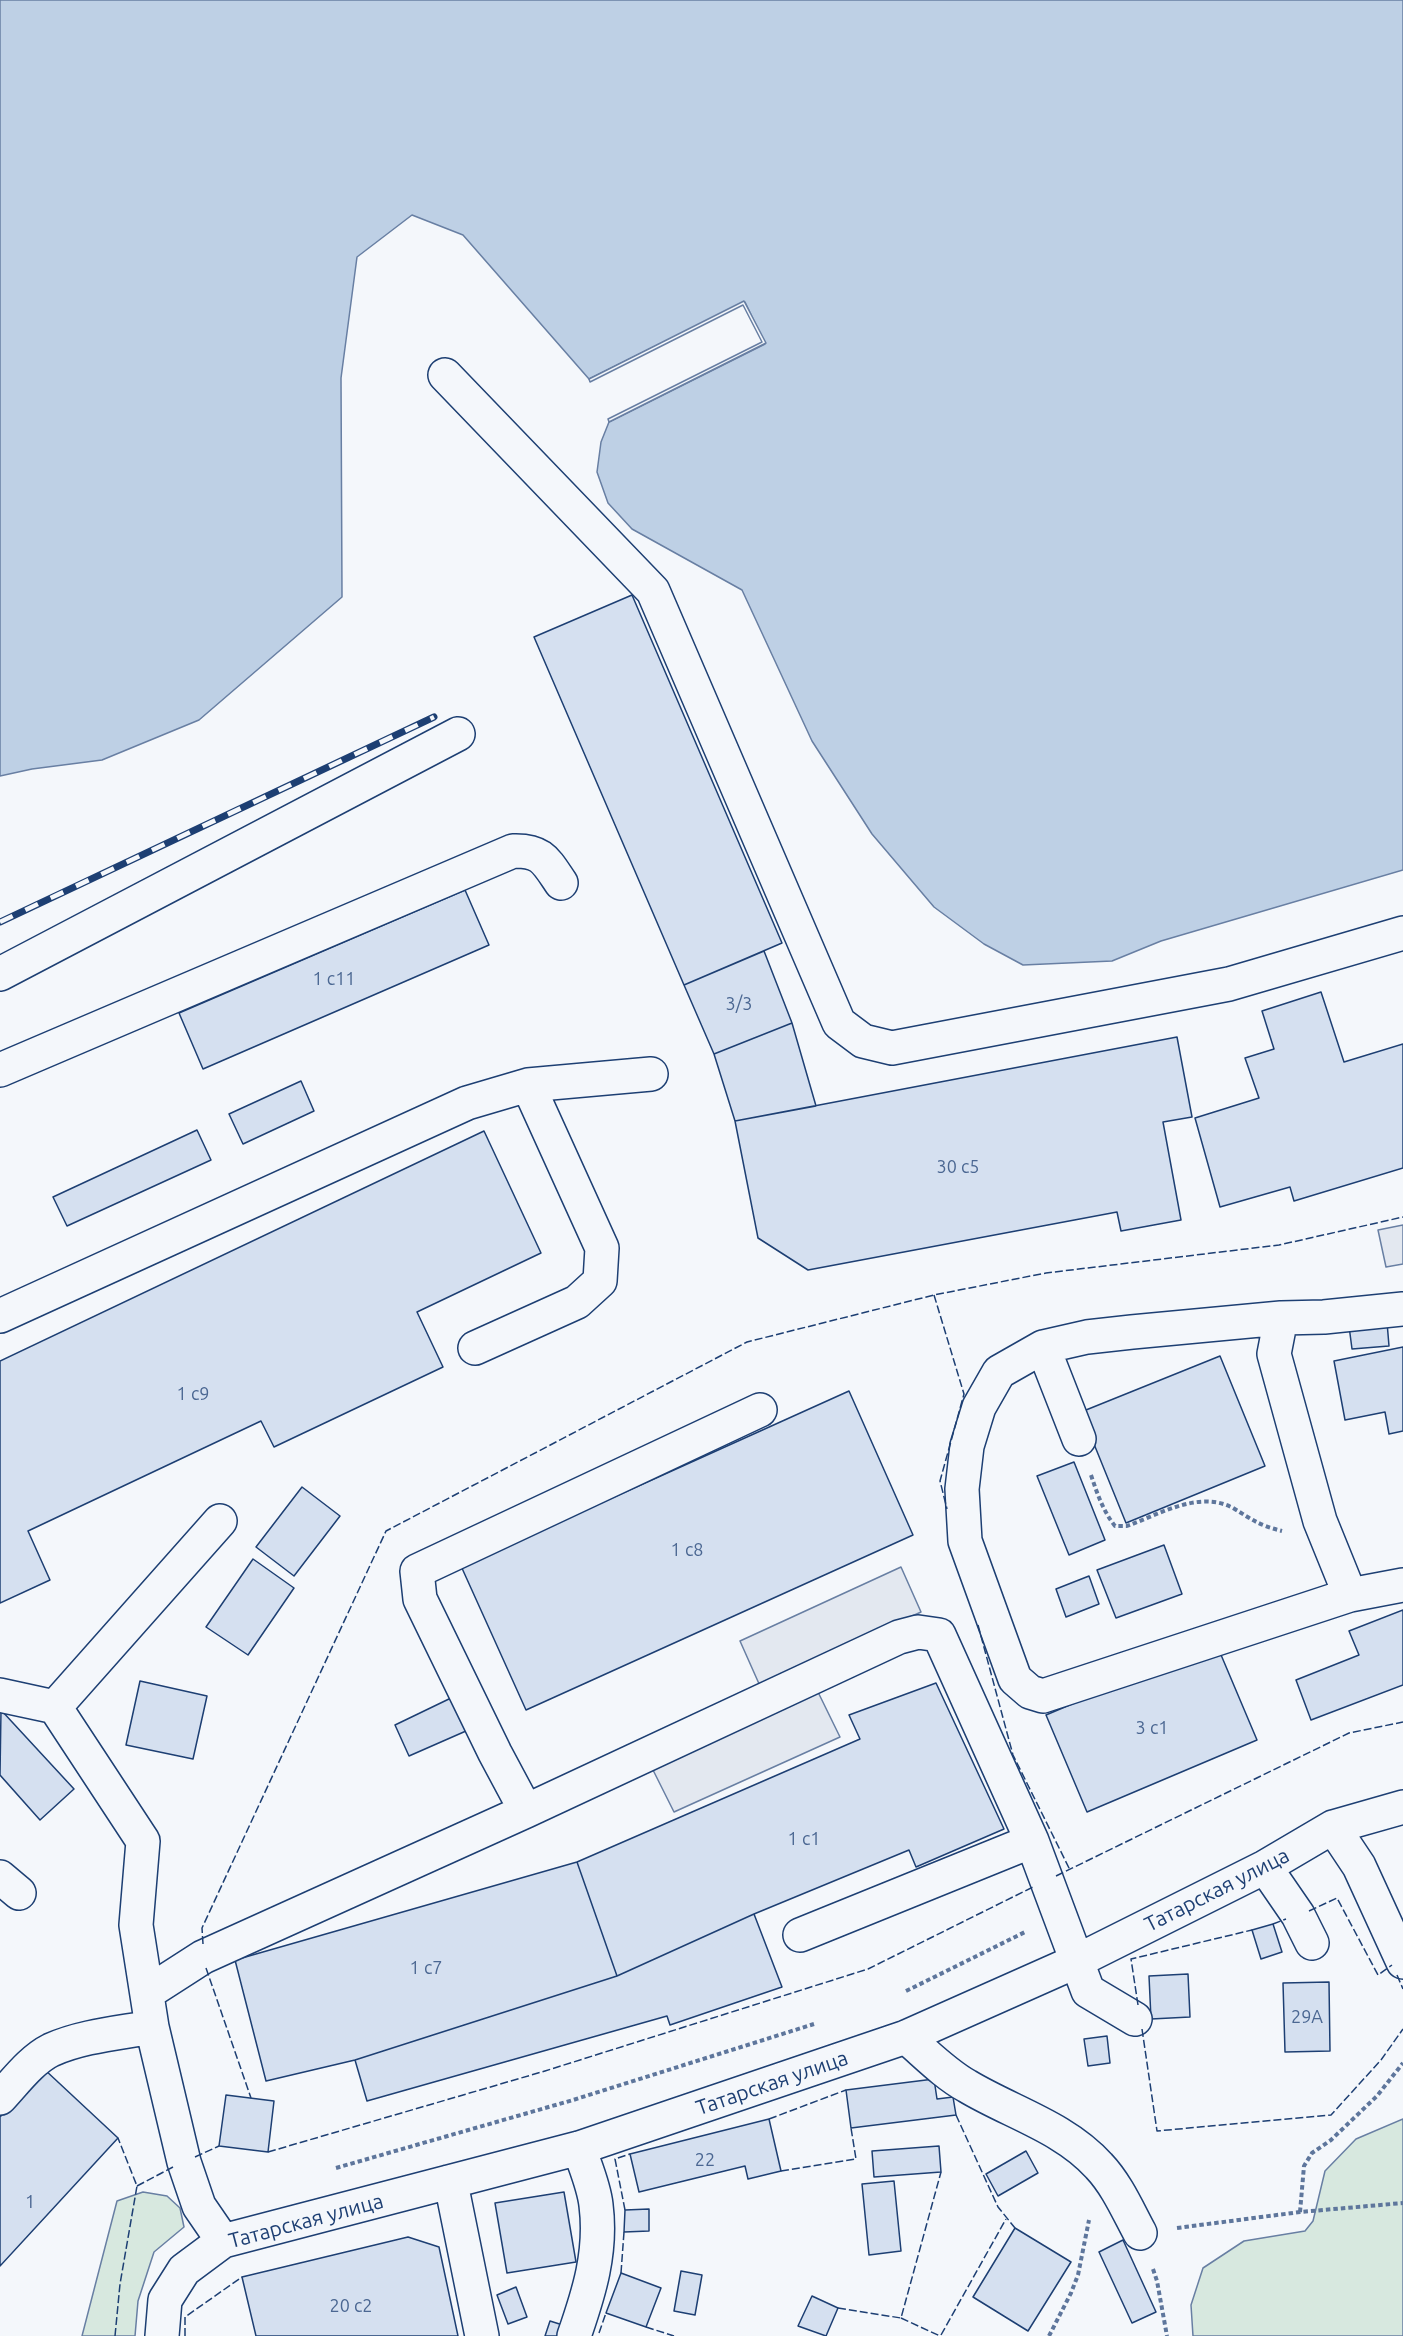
<!DOCTYPE html>
<meta charset="utf-8">
<style>
body{margin:0}
canvas{display:block;background:#f4f7fb}
</style>
<canvas width="1403" height="2336"></canvas>
<script>
const ctx = document.querySelector('canvas').getContext('2d');
ctx.lineJoin = 'round';
function paint(path, color) { ctx.fillStyle = color; ctx.fill(path, 'evenodd'); }
function trace(path, color, width, dash) { ctx.strokeStyle = color; ctx.lineWidth = width; ctx.lineCap = dash ? 'butt' : 'round'; ctx.setLineDash(dash || []); ctx.stroke(path); }
function drawText(font, color, halo, rows, align = 'center') {
  ctx.font = font + ' Ubuntu,sans-serif'; ctx.lineWidth = 4.5; ctx.setLineDash([]); ctx.textBaseline = 'middle'; ctx.strokeStyle = halo; ctx.fillStyle = color; for (const [text, x, y, turn = 0] of rows) {
    ctx.save(); ctx.translate(x, y); ctx.rotate((+turn || 0) * Math.PI / 180); ctx.textAlign = isNaN(turn) ? turn : align; if (halo) ctx.strokeText(text, 0, 0); ctx.fillText(text, 0, 0); ctx.restore();
  }
}
const green = new Path2D(`
 M1403 2119V2336H1193L1191 2305 1203 2268 1244 2241 1305 2231 1313 2221 1325 2171 1356 2139Z
 M143 2192 167 2196 180 2208 184 2227 154 2252 138 2301 135 2336H82L117 2201Z`);
paint(green, '#d7e8df');
trace(green, '#687fa3', 1.5);
const parking = new Path2D(`
 M1403 1225V1264L1386 1267 1378 1230Z
 M901 1567 921 1612 760 1686 740 1641Z
 M817 1690 840 1737 674 1812 649 1762Z`);
paint(parking, '#e3e8f0');
trace(parking, '#687fa3', 1.5);
const water = new Path2D(`
 M0 0H1403V870L1161 941 1112 961 1023 965 984 944 934 907 872 834 812 741 742 590 632 529 608 503 597 472 601 442 609 422 765 344 745 302 589 379 463 235 412 215 357 257 341 378 342 597 199 720 102 760 32 769 0 776Z`);
paint(water, '#bed0e5');
trace(water, '#687fa3', 1.5);
const pier = new Path2D(`
 M744 301 766 343 609 422 608 419 762 342 743 305 590 382 589 379Z`);
paint(pier, '#f4f7fb');
trace(pier, '#687fa3', 1.5);
const building = new Path2D(`
 M632 595 782 943 684 985 534 637Z
 M465 890 489 945 203 1069 179 1013Z
 M764 951 792 1023 714 1054 684 985Z
 M1321 992 1344 1062 1403 1044V1168L1294 1201 1290 1187 1220 1207 1195 1118 1259 1098 1245 1058 1274 1049 1262 1011Z
 M792 1023 816 1106 735 1121 714 1054Z
 M1177 1037 1192 1117 1163 1122 1181 1220 1121 1231 1117 1212 808 1270 758 1238 735 1121Z
 M301 1081 314 1111 243 1144 229 1114Z
 M197 1130 211 1160 67 1226 53 1197Z
 M484 1131 541 1253 417 1312 443 1367 274 1447 261 1421 28 1531 50 1580 0 1603V1361Z
 M1387 1322 1389 1346 1352 1349 1349 1326Z
 M1403 1347V1431L1389 1434 1385 1412 1345 1420 1334 1361Z
 M1220 1356 1265 1466 1126 1523 1081 1412Z
 M849 1391 913 1535 526 1710 461 1566Z
 M1074 1462 1105 1540 1069 1555 1037 1476Z
 M302 1487 340 1516 294 1576 256 1547Z
 M1164 1545 1182 1594 1116 1618 1097 1570Z
 M253 1559 294 1588 248 1655 206 1627Z
 M1089 1576 1099 1604 1066 1617 1056 1589Z
 M1403 1610V1685L1311 1720 1296 1680 1359 1655 1349 1631Z
 M1216 1643 1257 1740 1087 1812 1046 1715Z
 M140 1681 207 1696 193 1759 126 1745Z
 M936 1683 1004 1829 916 1867 909 1850 754 1914 617 1976 577 1862 860 1739 849 1715Z
 M451 1698 466 1731 409 1756 395 1725Z
 M1 1710 74 1789 40 1820 0 1775Z
 M577 1862 617 1976 355 2060 266 2081 235 1960Z
 M754 1914 782 1987 670 2025 667 2016 367 2101 355 2060 617 1976Z
 M1273 1924 1282 1952 1261 1959 1252 1930Z
 M1188 1974 1190 2017 1151 2019 1149 1976Z
 M1329 1982 1330 2051 1285 2052 1283 1983Z
 M1107 2036 1110 2063 1088 2066 1084 2039Z
 M44 2069 118 2138 0 2266V2117Z
 M934 2079 937 2099 953 2097 956 2115 851 2128 846 2090Z
 M226 2095 274 2101 268 2152 219 2146Z
 M769 2119 781 2171 748 2179 745 2166 639 2192 630 2154Z
 M939 2146 941 2172 874 2177 872 2151Z
 M1026 2151 1038 2173 998 2196 986 2174Z
 M894 2181 901 2251 869 2255 862 2184Z
 M564 2192 576 2262 507 2273 495 2203Z
 M649 2209V2231L624 2232 625 2210Z
 M1015 2228 1071 2262 1028 2331 973 2297Z
 M408 2237 439 2247 458 2336H256L242 2277Z
 M1123 2240 1156 2312 1132 2323 1099 2252Z
 M681 2271 702 2275 695 2315 674 2311Z
 M621 2273 661 2288 646 2327 606 2313Z
 M516 2287 527 2317 508 2324 497 2295Z
 M812 2296 838 2308 826 2336 798 2326Z
 M550 2321 569 2327 565 2336H545Z`);
paint(building, '#d5e0f0');
trace(building, '#1d3f73', 1.5);
const minor = new Path2D(`
 M445 375 653 591 839 1023 863 1041 892 1048 1229 984 1403 933
 M0 974 458 734
 M0 1070 513 851C542 850 546 861 561 883
 M0 1316 467 1103 528 1085 651 1074
 M1281 1318 1274 1354 1320 1521 1350 1595 1043 1696 1030 1692 1015 1679 965 1541 962 1489 967 1446 979 1407 999 1372 1043 1347 1087 1337 1132 1332 1281 1318 1324 1317 1403 1309
 M1043 1347 1079 1439
 M475 1348 577 1302 600 1281 602 1248 528 1085
 M1350 1595 1403 1585
 M0 1695 55 1707 143 1841 136 1925 152 2027 184 2162 199 2206 223 2241
 M55 1707 220 1521
 M526 1811 495 1753 420 1599 417 1571 760 1410
 M1333 1827 1359 1866 1403 1962
 M1265 1867 1298 1915 1312 1943
 M0 1877 19 1893
 M800 1935 1032 1841
 M147 1993 203 1957 526 1811 899 1637 918 1632 939 1635 1032 1841 1088 1991 1135 2019
 M906 2037C925 2053 945 2074 967 2086 1010 2112 1064 2127 1099 2166 1117 2185 1128 2211 1140 2233
 M0 2098C15 2082 31 2060 51 2050 82 2036 119 2033 152 2027
 M448 2182 453 2193 482 2336
 M162 2336 165 2300 184 2270 223 2241 579 2148 906 2037 1077 1961 1265 1867 1333 1827 1403 1807
 M574 2336C589 2293 602 2252 596 2205 594 2186 585 2166 579 2148`);
trace(minor, '#1d3f73', 36);
trace(new Path2D(`
 M1091 1475C1097 1493 1103 1511 1115 1526H1127C1160 1514 1199 1490 1233 1508 1253 1520 1258 1525 1282 1531
 M906 1991 1025 1932
 M336 2168 573 2100 814 2024
 M1300 2212 1304 2166 1312 2153 1331 2140 1377 2096 1403 2063
 M1177 2228 1300 2212 1403 2203
 M1153 2269 1157 2281 1167 2336
 M1049 2336 1071 2293 1078 2275 1089 2220`), '#5e769c', 4, [4.5, 3]);
trace(minor, '#f4f7fb', 33);
const rail = new Path2D(`
 M0 922 434 717`);
trace(rail, '#1d3f73', 7);
trace(rail, '#f4f7fb', 4.5, [14]);
trace(new Path2D(`
 M934 1295 964 1394 940 1481 947 1509
 M978 1625 1013 1755 1070 1870
 M1056 1876 1349 1733 1403 1722
 M1309 1911 1337 1898 1378 1975 1392 1965
 M1273 1924 1286 1919
 M203 1944 202 1928 386 1531 747 1342 934 1295 1046 1273 1279 1245 1403 1217
 M206 1968 251 2098
 M1397 1975 1403 1989
 M1138 2005 1131 1959 1252 1930
 M1142 2029 1157 2131 1331 2115 1381 2060 1403 2029
 M956 2115 998 2207 1015 2228
 M769 2119 846 2090
 M268 2152 545 2071 868 1969 1035 1886
 M195 2157 219 2146
 M781 2171 856 2159 851 2128
 M137 2186 173 2167
 M625 2210 615 2159 630 2154
 M621 2273 624 2232
 M838 2308 901 2318 941 2172
 M901 2318 940 2336
 M646 2327 674 2336
 M599 2333 606 2313
 M941 2335 1006 2219
 M115 2336 120 2284 137 2186 118 2138
 M185 2336V2317L242 2277`), '#1d3f73', 1.5, [8, 3]);
drawText('18px', '#4b6792', null, [
 ["1 с11",334,979],
 ["3/3",739,1004],
 ["30 с5",958,1167],
 ["1 с9",193,1394],
 ["1 с8",687,1550],
 ["3 с1",1152,1728],
 ["1 с1",804,1839],
 ["1 с7",426,1968],
 ["29А",1307,2017],
 ["22",705,2160],
 ["1",30,2202],
 ["20 с2",351,2306]
]);
drawText('21px', '#1d3f73', '#f4f7fb', [
 ["Татарская улица",1217,1890,-27],
 ["Татарская улица",772,2083,-19],
 ["Татарская улица",306,2221,-15]
]);
</script>
